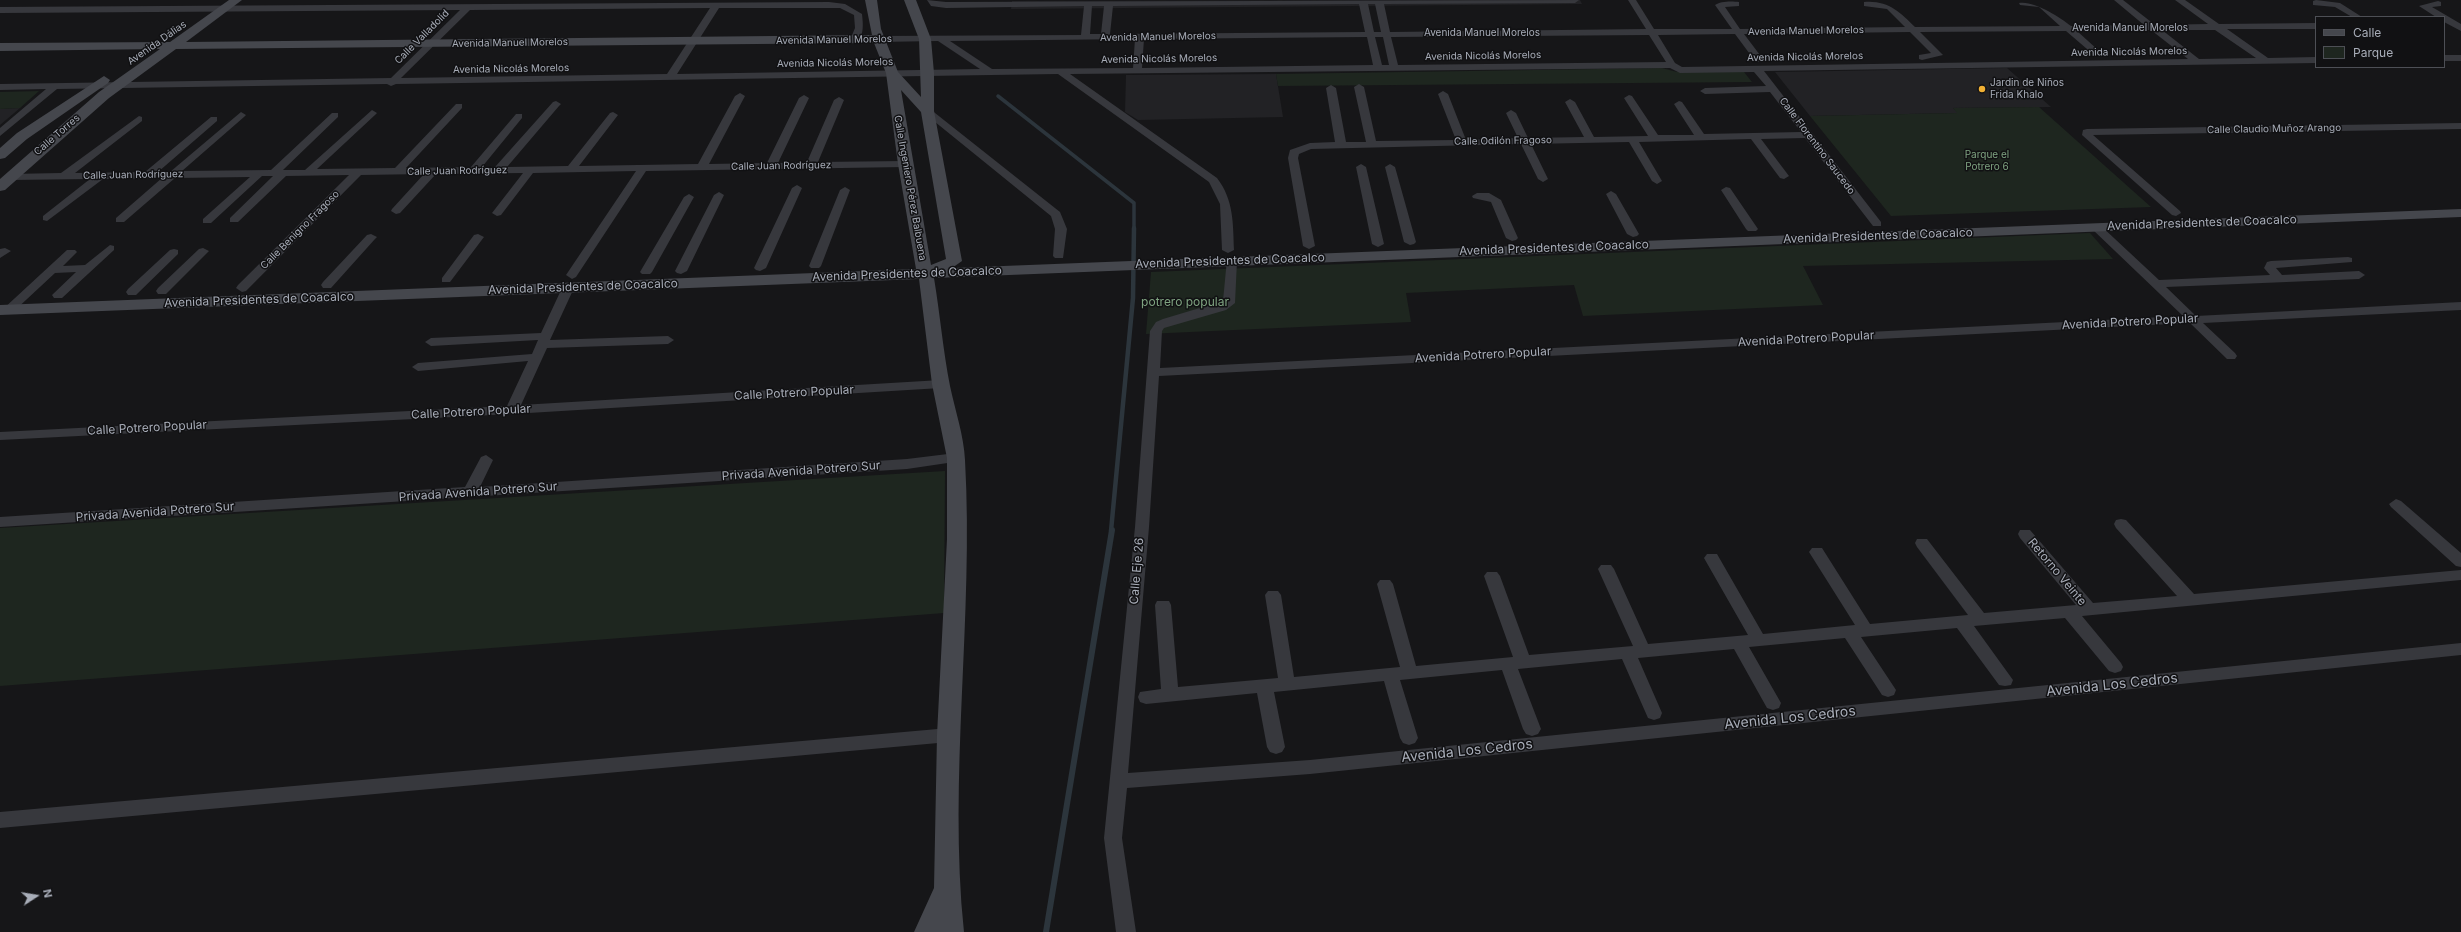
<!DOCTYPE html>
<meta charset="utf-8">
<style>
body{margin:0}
#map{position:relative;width:2461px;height:932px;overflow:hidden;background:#161618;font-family:Inter,sans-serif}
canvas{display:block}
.legend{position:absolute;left:2315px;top:16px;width:130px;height:52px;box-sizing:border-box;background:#111113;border:1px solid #4d4f55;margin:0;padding:5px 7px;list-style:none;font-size:12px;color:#a8adb8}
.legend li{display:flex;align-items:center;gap:8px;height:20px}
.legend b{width:20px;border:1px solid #4d4f55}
.north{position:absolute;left:16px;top:876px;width:40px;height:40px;-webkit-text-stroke:3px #111113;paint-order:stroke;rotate:78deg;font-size:11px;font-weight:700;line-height:16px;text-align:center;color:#a8adb8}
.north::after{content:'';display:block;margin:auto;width:14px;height:18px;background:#a8adb8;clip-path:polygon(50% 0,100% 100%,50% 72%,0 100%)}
</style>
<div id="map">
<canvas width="2461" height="932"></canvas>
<ul class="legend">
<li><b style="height:5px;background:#45474d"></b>Calle</li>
<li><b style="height:11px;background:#1e261f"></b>Parque</li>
</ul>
<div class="north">N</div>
</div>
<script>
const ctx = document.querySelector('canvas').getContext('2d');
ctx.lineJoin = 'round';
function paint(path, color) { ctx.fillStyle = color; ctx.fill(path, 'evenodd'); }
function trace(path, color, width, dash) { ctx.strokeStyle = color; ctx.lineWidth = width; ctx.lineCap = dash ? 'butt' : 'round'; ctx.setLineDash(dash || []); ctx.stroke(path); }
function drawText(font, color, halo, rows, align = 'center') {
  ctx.font = font + ' Inter,sans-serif'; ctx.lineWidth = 3; ctx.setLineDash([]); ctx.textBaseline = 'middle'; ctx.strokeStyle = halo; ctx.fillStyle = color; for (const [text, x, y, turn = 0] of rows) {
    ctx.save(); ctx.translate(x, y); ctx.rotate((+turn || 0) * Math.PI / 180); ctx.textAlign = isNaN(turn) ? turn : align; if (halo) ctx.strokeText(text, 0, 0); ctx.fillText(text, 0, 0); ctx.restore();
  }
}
paint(new Path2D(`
 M1580 0 1582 4 1011 9 1012 1Z
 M2007 68 2051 107 1953 108 1958 113 1810 116 1775 72Z
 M1276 74 1283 117 1138 120 1125 112 1126 75Z
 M20 108 0 125V109Z`), '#222225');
paint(new Path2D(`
 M1662 68 1677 72H1744L1752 82 1278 86 1276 74Z
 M39 91 20 108 0 109V92Z
 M2039 107 2151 207 1891 216 1810 116 1957 113 1953 108Z
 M2090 233 2113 259 1803 266 1823 305 1583 316 1574 285 1406 293 1411 322 1146 334 1151 272Z
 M945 471 944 613 0 686V528Z`), '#1e261f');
trace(new Path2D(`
 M998 96 1134 203V229`), '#2c353c', 3.5);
trace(new Path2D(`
 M1111 531 1133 298 1134 228`), '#2c353c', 4.5);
trace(new Path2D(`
 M1046 932 1112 530`), '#2c353c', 6);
paint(new Path2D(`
 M927 0 946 2 1579 0 1575 3 1384 4 1390 32 1646 29 1628 0H1636L1654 29H1732L1715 5C1720 1 1732 1 1739 2V6L1725 7 1740 29 1905 27 1887 9 1864 6V2C1888 0 1900 12 1915 27L2060 26 2039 7 2020 5 2019 3C2033 0 2060 17 2071 26L2144 25 2114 0H2123L2155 25 2208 24 2175 0H2185L2219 24 2316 23V29H2227L2268 58 2316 57V63L1764 71 1881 222V226H1873L1805 138 1761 139 1789 176 1784 179 1780 178 1751 139 1639 142 1662 181 1657 184 1652 181 1629 142 1531 144 1548 179 1543 182 1538 179 1521 144 1311 149 1299 154 1298 158 1315 246 1309 249 1303 246 1288 158 1290 150 1310 143 1335 142 1326 88 1331 85 1336 88 1346 142H1366L1354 87 1359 84 1364 87 1376 141 1456 140 1438 94 1443 91 1448 94 1466 140 1518 138 1506 113 1511 110 1516 113 1528 138 1584 137 1565 102 1570 99 1575 102 1594 137 1648 136 1624 98 1629 95 1632 96 1658 135H1694L1674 104 1679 101 1682 102 1704 134 1801 132 1770 92 1705 94 1700 91 1705 88 1766 86 1754 72 1680 73 1670 68 1070 74 1217 178C1234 200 1233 224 1234 250L1228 253 1222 250 1220 204 1209 182 1058 74 396 84 391 86 387 84 57 89 0 136V128L46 89 0 90V84L391 78 460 10 0 13V7L829 2 845 4 862 14C863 23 865 39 854 43L850 40 855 28 854 15 840 8H719L677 74 980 69 938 41 878 42 874 39 878 36 1081 35 1084 6 946 8 931 6ZM1359 4 1365 32 1110 34 1113 6ZM1368 4H1375L1381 32H1374ZM1092 6H1104L1101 34H1090ZM710 8 667 74 401 78 470 10ZM2151 30 2188 59 1682 67 1675 63 1658 35 1735 34 1755 61 1758 62 1763 59 1744 34 1910 32 1931 53 1919 55V59L1922 60 1943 55 1920 32 2066 31 2087 49 2078 51 2076 53 2081 56 2098 50 2077 31ZM2162 30H2215L2256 58 2199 59ZM1649 35 1666 62 1398 65 1391 37ZM1367 37 1373 65 1142 68 1144 39ZM1375 37H1383L1389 65H1382ZM1135 39 1133 68 992 69 950 41Z
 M2316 0 2340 3 2362 17H2352L2335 7 2313 5V1Z
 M2438 1 2441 2V6L2432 7 2461 24V31L2444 22V17H2436L2419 6Z
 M2444 55H2461V61H2444Z
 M740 93 745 96 709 164 767 163 799 98 804 95 809 98 778 163 807 162 834 100 839 97 844 100 818 162 905 161 910 164 905 167 646 171 576 277 572 279 566 275 636 171 533 173 501 215 497 216 492 213 523 173 436 174 400 213 396 214 391 211 392 209 424 174 361 175 246 291 242 292 236 288 238 285 349 175 286 176 238 222H230V218L273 176H262L211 223H203V219L250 177 175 178 124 222H116V218L162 178 103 179 47 221 43 220V216L90 179 10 180 5 177 10 174 61 173 139 116 142 117V121L75 173 145 172 211 117H217V121L158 172H170L241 112 246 115 244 117 182 171 271 170 332 113H338V117L283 170H305L372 110 377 113 375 115 317 169 395 168 456 104H462V108L406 168 471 167 516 114H522V118L482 167H495L553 102 556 101 561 104 559 106 507 167 568 166 610 113 613 112 618 115 579 166 698 164 735 96Z
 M924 109H930L1060 212 1067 229 1063 258H1055L1053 256 1055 229 1051 216 924 113Z
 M2461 123V129L2093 135 2180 211 2181 213 2176 216 2172 215 2082 135 2083 130 2087 129Z
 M1361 164 1366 167 1384 244 1378 247 1372 244 1356 167Z
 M1390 164 1395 167 1416 242 1414 244 1410 245 1404 242 1385 167Z
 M797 185 802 188 766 268 760 271 756 270 754 268 792 188Z
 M845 187 850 190 821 266 819 268H811L809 266 840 190Z
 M1726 187 1730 188 1758 229 1756 231H1748L1746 229 1721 190Z
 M1611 191 1616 194 1639 234 1637 236 1633 237 1627 234 1606 194Z
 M719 192 724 195 687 271 681 274 677 273 675 271 714 195Z
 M1489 193 1501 200 1518 238 1516 240 1512 241 1506 238 1491 202 1473 198 1472 196 1477 193Z
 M689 194 694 197 652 272 650 274H642L640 272 684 197Z
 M2096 224 2100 225 2159 280 2270 275 2264 268 2267 262 2271 261 2348 257 2352 258V262L2276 268 2282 275 2359 271 2365 275 2359 279 2166 287 2196 316 2461 302V310L2203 323 2235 353 2237 356 2235 359H2227L2190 323 1159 376 1149 527 1128 773 1310 760 2461 643V655L1310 774 1127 788 1122 838 1136 932H1116L1104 838 1135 527 1150 331 1156 322 1163 319 1223 301 1227 259 1231 258 1237 261 1235 303 1226 310 1164 328 1162 331 1160 368 2183 316 2092 229V225Z
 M371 234 377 237 375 239 331 288H323L321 285 323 282 367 235Z
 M478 234 484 237 450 282H442V278L474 235Z
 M110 245 114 246V250L62 298H54L52 295 76 272 55 273 12 313 8 314 2 310 67 250H75L77 252 63 266 85 265Z
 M5 248 11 251 0 258V249Z
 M203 248 209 251 166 294H158L156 291 158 288 199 249Z
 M174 249 178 250V254L136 295H128L126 292 128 289 170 250Z
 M568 284 574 288 550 340 668 336 674 340 668 344 547 348 521 405 941 380 948 384 941 388 512 414 0 440V432L507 406 528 361 418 371 412 367 418 363 532 354 538 340 431 346 425 342 431 338 541 333 562 288Z
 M956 453 963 458 961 461 907 469 0 527V517L465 487 481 457 486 455 493 460 480 487 907 459Z
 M2396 499 2401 501 2461 553V567L2456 566 2391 507 2389 504Z
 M2121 519 2126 520 2194 594 2461 570V580L2082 616 2121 663 2123 667 2121 671 2115 673 2109 671 2065 618 1974 626 2013 680 2011 685 2005 686 1999 685 1957 628 1861 637 1896 690 1894 695 1888 697 1882 695 1845 638 1749 647 1781 703 1779 708 1773 710 1767 708 1734 649 1638 658 1662 713 1660 718 1654 720 1648 718 1622 659 1518 669 1541 729 1538 734 1532 736 1526 734 1523 729 1502 670 1400 680 1418 738 1415 743 1409 745 1403 743 1400 738 1384 681 1274 692 1285 747 1282 752 1276 754 1270 752 1267 747 1257 693 1146 704 1140 702 1138 697 1140 692 1161 689 1155 605 1157 601H1169L1171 605 1178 687 1278 678 1265 595 1268 591H1278L1281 595 1294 677 1400 667 1377 584 1380 580H1390L1393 584 1416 666 1513 657 1484 576 1487 572H1497L1500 576 1529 655 1633 646 1598 569 1601 565H1611L1614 569 1648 644 1748 635 1704 558 1707 554H1717L1763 634 1855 625 1809 552 1812 548H1822L1870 624 1968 615 1917 547 1915 543 1917 539H1927L1984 613 2076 605 2020 538 2018 534 2020 530H2030L2093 603 2177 596 2116 528 2114 524 2116 520Z
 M949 728 955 730 958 735 955 740 949 742 0 828V812Z`), '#37383d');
paint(new Path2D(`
 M229 0H242L186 42 872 35 865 0H877L881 29 898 72 921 97 919 39 904 0H916L931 39 934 73V111L962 261 952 268 2461 209V217L934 278C940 314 943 350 950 386 955 410 964 436 965 460 974 617 948 776 964 932H914L934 888 937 735 947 539V458L932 384 919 279 0 315V305L916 269 898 164 886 73 874 43 176 49 109 98 5 190 0 191V179L99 92 160 49 0 51V43L170 42ZM901 90 921 112 946 259 931 265Z
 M104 76 110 80 108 83 27 139 5 158 0 159V148L17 133Z`), '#45474d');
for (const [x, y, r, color] of [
 [1982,89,4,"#f2b134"]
]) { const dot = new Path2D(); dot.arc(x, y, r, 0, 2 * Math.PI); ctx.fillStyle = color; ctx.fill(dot); trace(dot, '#111113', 1.5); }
drawText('10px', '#a8adb8', '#111113', [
 ["Avenida Manuel Morelos",2130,28],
 ["Avenida Manuel Morelos",1806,31,-1],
 ["Avenida Manuel Morelos",1482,33],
 ["Calle Valladolid",422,37,-45],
 ["Avenida Manuel Morelos",1158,37,-1],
 ["Avenida Manuel Morelos",834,40,-1],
 ["Avenida Dálias",157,43,-35],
 ["Avenida Manuel Morelos",510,43,-1],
 ["Avenida Nicolás Morelos",2129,52,-1],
 ["Avenida Nicolás Morelos",1483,56,-1],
 ["Avenida Nicolás Morelos",1805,57,-1],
 ["Avenida Nicolás Morelos",1159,59,-1],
 ["Avenida Nicolás Morelos",835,63,-1],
 ["Avenida Nicolás Morelos",511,69,-1],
 ["Calle Claudio Muñoz Arango",2274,129,-1],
 ["Calle Torres",57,135,-41],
 ["Calle Odilón Fragoso",1503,141,-1],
 ["Calle Florentino Saucedo",1817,146,53],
 ["Calle Juan Rodríguez",781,166,-1],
 ["Calle Juan Rodríguez",457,171,-1],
 ["Calle Juan Rodríguez",133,175,-1],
 ["Calle Ingeniero Pérez Balbuena",910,188,80],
 ["Calle Benigno Fragoso",300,230,-45]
]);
drawText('10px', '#a8adb8', '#111113', [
 ["Jardin de Niños",1990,83],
 ["Frida Khalo",1990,95]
], 'left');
drawText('10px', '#7fa381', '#111113', [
 ["Parque el",1987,155],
 ["Potrero 6",1987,167]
]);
drawText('12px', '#a8adb8', '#111113', [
 ["Avenida Presidentes de Coacalco",2202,223,-2],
 ["Avenida Presidentes de Coacalco",1878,236,-2],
 ["Avenida Presidentes de Coacalco",1554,248,-2],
 ["Avenida Presidentes de Coacalco",1230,261,-2],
 ["Avenida Presidentes de Coacalco",907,274,-2],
 ["Avenida Presidentes de Coacalco",583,287,-2],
 ["Avenida Presidentes de Coacalco",259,300,-2],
 ["Avenida Potrero Popular",2130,322,-3],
 ["Avenida Potrero Popular",1806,339,-3],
 ["Avenida Potrero Popular",1483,355,-3],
 ["Calle Potrero Popular",794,393,-3],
 ["Calle Potrero Popular",471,412,-3],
 ["Calle Potrero Popular",147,428,-3],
 ["Privada Avenida Potrero Sur",801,471,-4],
 ["Privada Avenida Potrero Sur",478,492,-4],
 ["Privada Avenida Potrero Sur",155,512,-4],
 ["Calle Eje 26",1137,571,-85],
 ["Retorno Veinte",2057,572,50]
]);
drawText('12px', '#7fa381', '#111113', [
 ["potrero popular",1185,302]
]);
drawText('14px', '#a8adb8', '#111113', [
 ["Avenida Los Cedros",2112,685,-6],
 ["Avenida Los Cedros",1790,718,-6],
 ["Avenida Los Cedros",1467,751,-6]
]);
</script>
